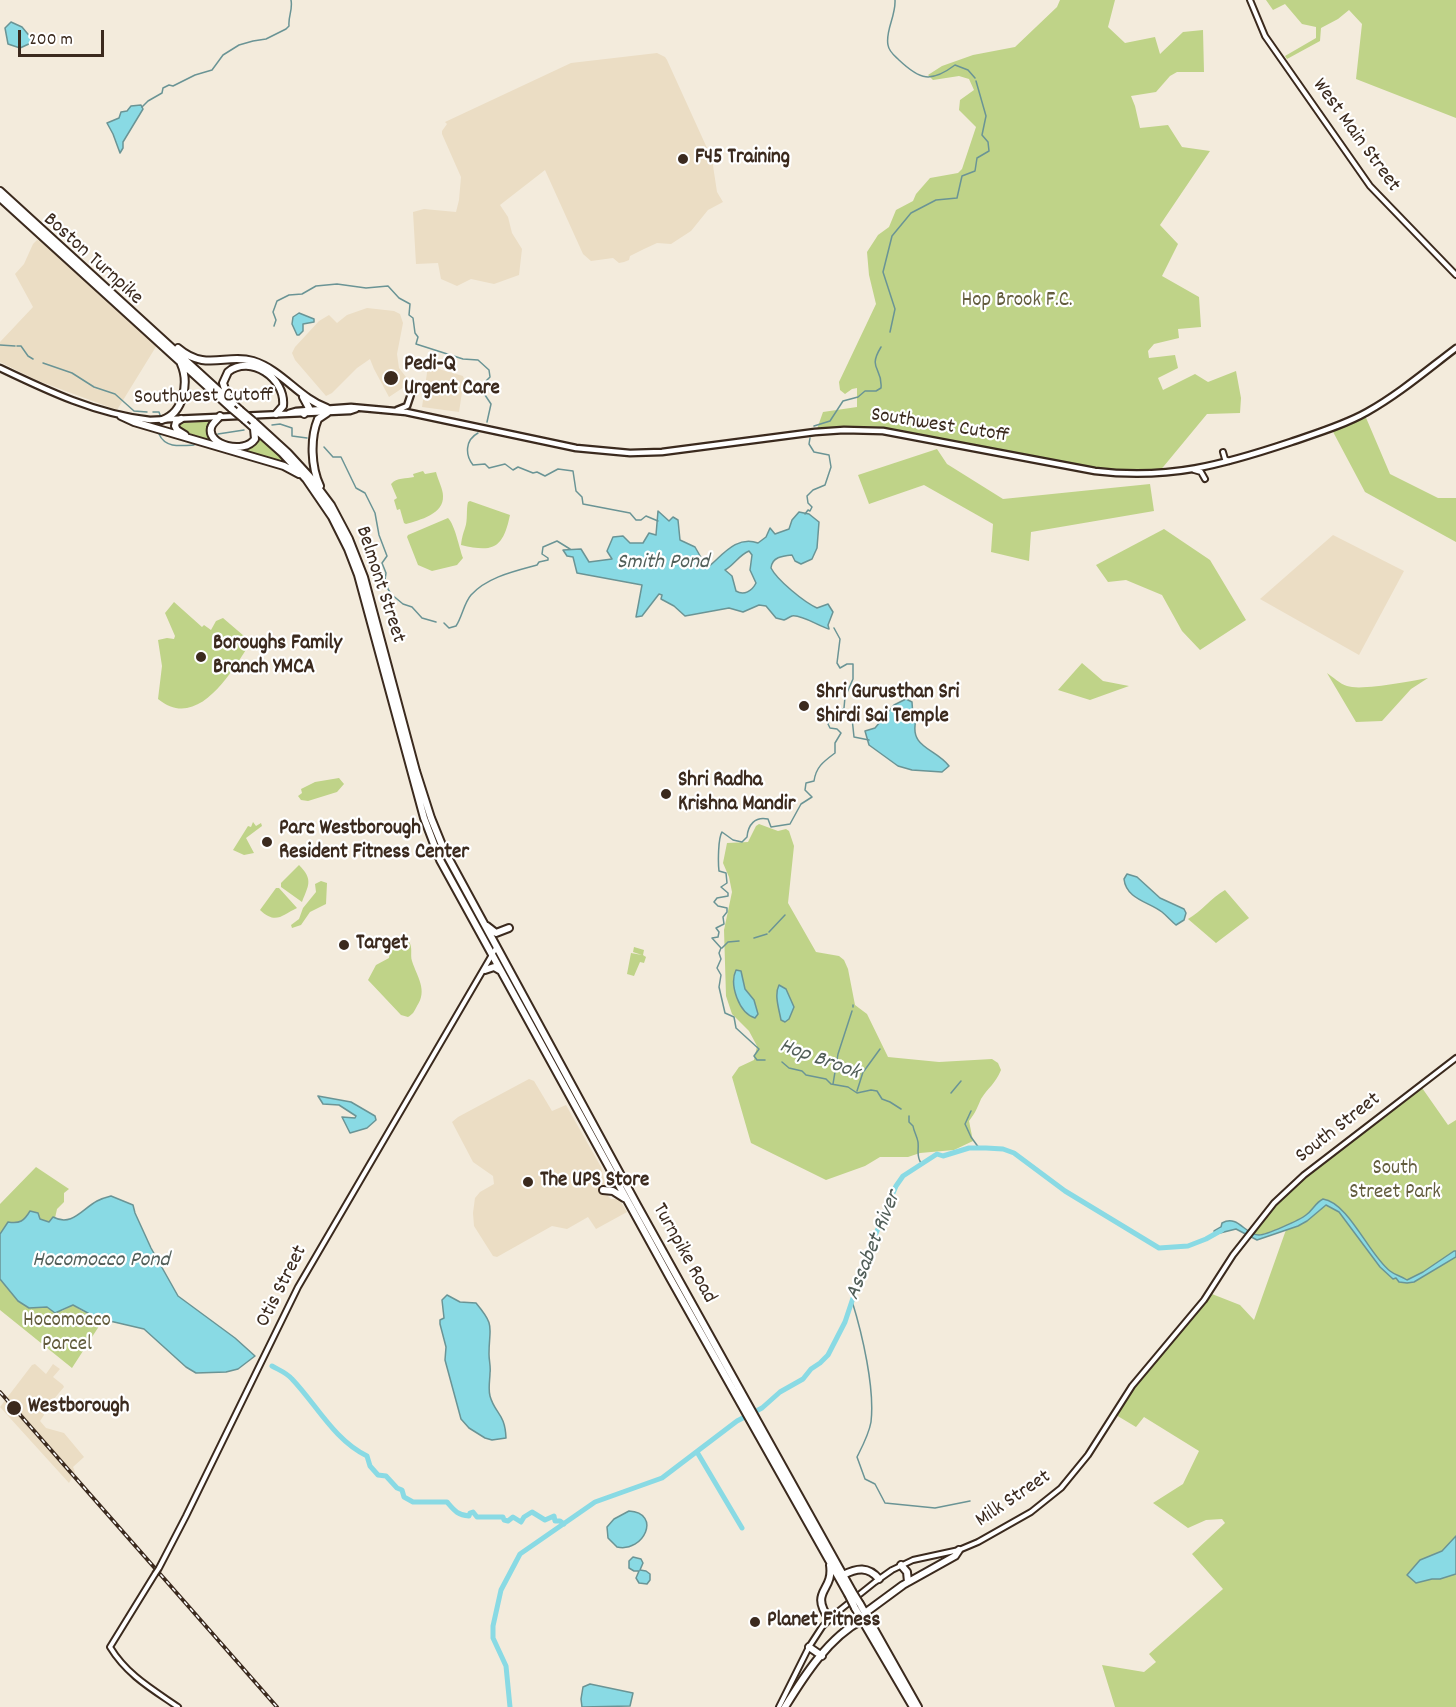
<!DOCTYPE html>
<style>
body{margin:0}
#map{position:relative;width:1456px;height:1707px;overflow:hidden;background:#f3ebdc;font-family:Dekko,sans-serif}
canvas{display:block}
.scale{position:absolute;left:18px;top:30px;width:86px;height:27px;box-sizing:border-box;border:3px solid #3b2a1e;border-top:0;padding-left:8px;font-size:18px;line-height:21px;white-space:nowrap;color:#3b2a1e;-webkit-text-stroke:4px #fff;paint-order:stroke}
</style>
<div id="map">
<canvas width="1456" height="1707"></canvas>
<div class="scale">200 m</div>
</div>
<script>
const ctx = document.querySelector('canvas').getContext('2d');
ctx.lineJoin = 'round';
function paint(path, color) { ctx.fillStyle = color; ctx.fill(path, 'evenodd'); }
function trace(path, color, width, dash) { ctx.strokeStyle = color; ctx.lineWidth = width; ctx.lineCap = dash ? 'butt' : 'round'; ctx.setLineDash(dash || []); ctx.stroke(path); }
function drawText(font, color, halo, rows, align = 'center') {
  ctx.font = font + ' Dekko,sans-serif'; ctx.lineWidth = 4.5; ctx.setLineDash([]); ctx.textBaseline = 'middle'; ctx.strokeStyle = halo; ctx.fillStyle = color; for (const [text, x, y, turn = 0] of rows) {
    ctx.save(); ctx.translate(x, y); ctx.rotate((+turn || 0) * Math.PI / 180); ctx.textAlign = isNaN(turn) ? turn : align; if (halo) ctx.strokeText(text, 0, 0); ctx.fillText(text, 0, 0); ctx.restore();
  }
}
paint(new Path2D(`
 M657 53 665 57 667 60 712 159 717 192 723 202 708 210 691 231 671 244 657 243 644 249 630 256 629 260 624 262 619 263 613 258 591 261 583 254 545 170 500 205 508 217 512 233 522 249 519 275 494 284 471 279 457 286 441 279 438 263 416 264 413 212 424 209 456 212 459 200 461 177 442 134V131L447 124 445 122 571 63Z
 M37 240 41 241 87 281 157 345 117 410 36 380 0 362V342L33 307 15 274 24 264 33 244Z
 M367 308 394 311 400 314 403 323 397 354 399 368 406 377 407 385 389 397 374 369 370 359 357 368 332 393 326 396 295 360 292 353 295 347 319 321 329 315 337 323 347 315Z
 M428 366 463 376 464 379 459 412 422 407Z
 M1333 535 1404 571 1359 655 1260 599Z
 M529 1079 534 1081 552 1111 566 1105 601 1167 608 1196 611 1199H619L627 1212 596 1229 588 1217 567 1229 552 1226 497 1257 493 1256 474 1226 473 1213 475 1198 480 1192 494 1184 493 1176 473 1162 452 1122 458 1117Z
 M35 1364 46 1374 53 1364 60 1369 53 1377 63 1385 64 1387 43 1412 44 1415 40 1421 46 1428 64 1433 84 1457 73 1467 75 1472 69 1483 0 1407 32 1365Z`), '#ebddc4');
paint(new Path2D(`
 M1060 0H1115L1108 27 1125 43 1155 37 1160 54 1183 32 1203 30 1204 72H1177L1170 76 1156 92 1131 96 1135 106 1140 128 1168 125 1182 147 1210 151 1160 225 1178 244 1162 276 1199 297 1201 327 1178 329 1179 338 1154 344 1148 351 1149 358 1175 355 1178 368 1158 378 1163 390 1195 374 1208 382 1236 371 1241 398 1240 413 1207 414 1159 472H1138L1068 465 1026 454 938 440 898 431 817 429 823 412 857 407V388L852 389 845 394 840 390 839 382 876 304 869 275 867 252 878 235 889 227 896 210 913 201 916 194 930 178 958 173 962 169 976 127 959 110 960 100 974 90 969 79 959 76 933 80 928 75 942 66 973 55 1015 47 1057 7Z
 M1266 0H1456V118L1356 79 1362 24 1349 10 1338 19 1321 28 1320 41 1287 59 1285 56 1316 38V27L1302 24 1285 4 1273 10Z
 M1364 413 1390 474 1438 498H1456V542L1365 492 1331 428Z
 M213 421 210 435C230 445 245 460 260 436L287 464 214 443 181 430 179 426 180 423Z
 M937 449 947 464 1003 499 1150 484 1154 511 1031 532 1029 561 991 552 993 524 924 485 869 504 858 475Z
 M423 471 425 474 436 472C438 480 443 489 443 496 444 514 420 520 406 524L404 523 400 509 397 510 394 500 397 498 391 484C397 477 406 479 414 477L413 474Z
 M470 501 510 515C503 548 494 553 461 545 462 537 463 534 465 528 468 520 466 510 468 502Z
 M448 518C455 525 459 547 463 558L457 565 432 571 418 565 407 537 408 535Z
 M1164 529 1210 560 1246 620 1200 650 1182 631 1162 595 1126 580 1108 582 1096 565Z
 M174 602 202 627 204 625 211 630 216 621 223 618 251 642C232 671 198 732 158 699L162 666 158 640 167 638 174 639 175 636 165 613Z
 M1082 663 1103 681 1129 686 1090 700 1058 690Z
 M1327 673C1333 677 1340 684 1347 686 1361 691 1412 681 1428 678L1411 689 1382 721 1356 722Z
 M339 778 344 784 337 792 308 801 301 800 298 796 302 793 301 789 315 782Z
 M253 822 256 826 261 823 262 826 246 838 254 853 244 855 233 850 248 826 251 827Z
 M759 824 778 831 786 829 789 831 794 846 788 903 816 952 839 956 844 960 848 969 855 1005 867 1014 888 1057 939 1062 992 1059 998 1063 1001 1070C996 1083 987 1089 981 1099 977 1108 976 1112 969 1121L973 1141 954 1150 920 1153 908 1157H880L865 1166 826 1180 751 1143 732 1077 739 1067 754 1060 757 1046 749 1031 732 1014 726 996 724 930 732 892 729 877 723 863 727 843 748 842 756 826Z
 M299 865C314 880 308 886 302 902L281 887V883Z
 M321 881 327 883 326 904 310 912 301 925 292 928 291 925 299 919 303 908 316 892 315 884Z
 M276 888H279L297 908C282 915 276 925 260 910Z
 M1225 890 1249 918 1216 943 1188 919C1202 911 1211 898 1225 890Z
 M395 938C400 939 406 938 409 942 413 947 410 955 412 961 417 977 428 990 417 1006 414 1012 413 1014 408 1017L401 1015 368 980 376 965 389 958 390 952 388 946 389 942Z
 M634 947 644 950 643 955 646 957 644 963 640 962 634 976 627 974 631 953 642 955 633 952Z
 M1420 1085 1448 1125 1456 1120V1707H1115L1102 1665 1144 1672 1156 1662 1149 1654 1223 1589 1192 1554 1225 1523 1222 1519 1206 1520 1188 1528 1153 1503 1183 1484 1199 1451 1144 1417 1136 1427 1116 1415 1137 1385 1212 1294 1240 1305 1254 1320 1287 1227 1258 1237 1248 1234 1285 1192Z
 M36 1167 69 1189 64 1193V1202L57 1209 55 1218 53 1217 49 1223C34 1217 22 1225 8 1222L0 1234V1204Z
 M0 1279 18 1301 29 1307H47L62 1311 73 1305 82 1311 103 1320 72 1368 0 1310Z`), '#bfd388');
const water = new Path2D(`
 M11 22 22 27 32 39 31 43 20 48 8 44 5 28Z
 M141 105 143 109 123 142V148L120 153 113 134 107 123 119 118 121 112 127 111 131 106Z
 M299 313 314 319V322L303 324V331L299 335H297L292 324 293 317Z
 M658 511 669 521 673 517 678 520 680 540 695 547 707 568C722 556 736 535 758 543L766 537 770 528 775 534 789 529 792 520 799 512 809 514 819 522 817 548 812 559 801 564 795 561 792 555C782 556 772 557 771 568 777 580 804 602 817 608L828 604 833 612 828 625 829 629C820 627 801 614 792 616 789 617 787 619 784 620L776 618 766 606 759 605 743 612 729 608 685 616 674 606 661 599 662 595 659 594 642 616 636 617 642 585 577 573 573 557 567 556 563 550 581 549 589 562 612 559 607 551 613 537 623 536 630 543H643L649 533 656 535ZM749 551 752 555 750 570 756 583C752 591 744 596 736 591L732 576 725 570C734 565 739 555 749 551Z
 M906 699 912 702 913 717 916 720C909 748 935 748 949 766L942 772 912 770 898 766 869 745 865 731 875 728 894 705Z
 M1127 874 1137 877 1160 898 1184 909 1186 913 1184 920 1176 925C1171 921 1167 916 1162 912 1149 902 1126 899 1124 879Z
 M736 970 741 971 745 989 754 1000 758 1014 755 1018C739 1013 729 985 736 970Z
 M779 985 786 989 794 1007 789 1019 785 1022 781 1020C779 1009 774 995 779 985Z
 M318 1096 351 1102 375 1116 376 1120 367 1128 350 1133 342 1117 355 1118 356 1116 339 1105 323 1104Z
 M111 1196 133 1205 135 1213 151 1248 178 1296 235 1338 255 1356 238 1369 226 1372 196 1373 186 1367 144 1329 97 1318 73 1305 55 1313 47 1307 29 1308 18 1301 0 1279V1234L8 1222C20 1224 24 1221 30 1211L38 1213 40 1219 49 1222 53 1217C72 1227 82 1209 97 1201 101 1199 107 1197 111 1196Z
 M1323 1199C1349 1203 1369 1255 1390 1271 1395 1275 1401 1276 1407 1280L1423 1272 1454 1251H1456V1257L1414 1282 1407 1283 1399 1282 1396 1278 1393 1279 1380 1267 1339 1212 1326 1205 1307 1221 1298 1226 1257 1240 1236 1229 1216 1234 1214 1231 1221 1227 1222 1223C1238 1214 1245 1235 1259 1235 1266 1235 1300 1220 1306 1215 1313 1210 1315 1203 1323 1199Z
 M447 1295 460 1302 476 1303C496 1327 489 1326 489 1354 489 1361 491 1367 490 1373 490 1379 488 1389 490 1396 495 1414 505 1413 506 1438L492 1440 485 1438 469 1428 461 1419 445 1360 446 1347 440 1324V1320L444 1318 442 1300Z
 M629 1511C662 1513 644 1553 617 1547L608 1538 607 1527 614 1519Z
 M1456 1536V1574L1440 1579H1432L1416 1583 1407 1575 1420 1560 1442 1551Z
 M633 1557 641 1559 643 1563 640 1570 646 1571 650 1574V1580L647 1584 639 1583 636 1578 639 1571H634L629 1568V1561Z
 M590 1684 633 1693 630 1706 582 1707 581 1699 583 1687Z`);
paint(water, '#89dae4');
trace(water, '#6a9495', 1.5);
trace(new Path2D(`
 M895 0C896 16 885 31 888 45 889 52 895 56 899 60 920 80 931 83 955 65L968 70 975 78
 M142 107 148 101 162 93 163 88 169 85 173 86 195 75 212 70 223 55 239 45 253 41 266 39 286 29 289 26C288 16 293 10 291 0
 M274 326 276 320 273 312 277 301 289 295 302 294 316 286 337 284 366 288 388 286 399 298 410 304 409 315 413 318 415 333 418 337 416 344 463 359 478 360 489 370 490 377 483 384V392L491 404 487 422
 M890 332 895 309 883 272 892 236 911 213 936 200 957 198 962 176 975 171 977 158 989 151 988 142 982 135 986 116 976 81
 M0 345 15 346
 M17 346H21L28 356 33 359
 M43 363 72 373 94 387 115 394 134 411 147 412
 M153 412H159L160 415
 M272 425 280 424 292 428V436L307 438
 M814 426 830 421 843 401 858 397 865 391H876L881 388C883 367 867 370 881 347
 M478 433C465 440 465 455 473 465L485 464 489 468 505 464 513 470 518 467 533 473 537 472 545 476 558 469 573 471 576 491 582 497 583 504 630 513 636 520H641L646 516 658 521
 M159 434C165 448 180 446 194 445
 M218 434 244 430
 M324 447 333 457H341L356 488 365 493 375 513 379 535 387 556 382 563 386 573 385 580 388 589 391 594 403 604 412 607 422 618 436 622
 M805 514 808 510 810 511 812 507 808 503 807 496 813 490 825 485 831 467 829 455 814 452 809 444 810 438
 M444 623 449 628 456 626C462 617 464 603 471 595 487 577 515 571 537 565L539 562 548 560V558L542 554 543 547 557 541 570 549
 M840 713 852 718 854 737 869 740
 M769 932 785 915
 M754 938 767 934
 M722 948 728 942 739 941
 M853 1007V1005
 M765 1060H757L754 1056 759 1049 736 1028 734 1017 725 1013 719 987 721 975 717 968 721 959 719 953 721 948 712 938 718 937 719 932 716 928 724 924 723 917 727 912V908L718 906 714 902 717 898 728 896V893L721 887 727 883 726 873 719 871C718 863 718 838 722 832L733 840 742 842 747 837C748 825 755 816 768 819L771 827 790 824 801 804 812 797 805 790 806 783 814 781C816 767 823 762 835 753V743L841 733 837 729 830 728 828 724 831 717 844 708 845 697 853 679V664H847L840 668 837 663 840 639 834 628
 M782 1062 789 1068 802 1071 806 1075 826 1079 831 1084 848 1087 857 1093 871 1090 877 1091 882 1099 890 1102 901 1109
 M864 1071 880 1049
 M833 1084 838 1054 852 1011
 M857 1091 863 1072
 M951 1093 961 1081
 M971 1111 965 1124 971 1137 979 1148
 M909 1116V1122L913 1126C914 1132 917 1136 918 1142 919 1151 916 1156 921 1163
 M852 1301C862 1333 875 1388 871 1422 869 1434 862 1447 857 1457L865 1479 875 1484 885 1503 935 1508 970 1501`), '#6a9495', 1.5);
trace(new Path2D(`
 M272 1366C279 1370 287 1373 292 1379 316 1404 334 1440 367 1456L370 1466 378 1475 386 1476 397 1488 402 1490 404 1497 413 1502H447C454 1510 457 1515 469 1516L470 1513 473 1512 477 1517H503L504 1520 508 1521 513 1517 521 1522 524 1517 532 1512 545 1520 554 1516 555 1521H560L564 1524
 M697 1452 742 1528
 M510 1707 506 1666 493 1638V1626L501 1590 520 1554 595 1502 662 1478 737 1421 762 1408 780 1392 803 1379 811 1369 820 1363 828 1355 845 1322 869 1250 896 1186 903 1176 937 1154 943 1156 969 1148H986L1003 1149 1014 1153 1065 1191 1159 1248 1188 1246 1206 1239 1222 1230`), '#89dae4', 5);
const secondary = new Path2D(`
 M1250 0 1265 36 1370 186 1456 275
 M1223 452 1225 459 1229 461
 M1194 470 1201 472 1205 479
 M159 1568 186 1516 298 1287 496 948
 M155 1574 110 1647C127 1675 152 1689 178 1707
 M779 1707 809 1647 822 1627 835 1614 875 1582 892 1570 913 1560 959 1550 978 1542 1031 1512 1061 1488 1088 1455 1132 1386 1204 1300 1233 1255 1274 1203 1304 1175 1456 1058`);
const primary = new Path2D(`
 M0 368C48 391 96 414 150 420L350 411 356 409
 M397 410 407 406 413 388
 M289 413 296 411 351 407 406 412 576 448 630 453 662 452 815 432 844 430 883 431 1095 471C1169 480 1222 465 1291 442 1317 433 1344 425 1367 412 1399 394 1427 370 1456 348`);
const highway = new Path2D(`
 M0 191 240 410
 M0 198 232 409
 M178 348C206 372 226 353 253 361 282 370 299 398 327 408
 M227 395 223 383 228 372C250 354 286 378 283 406L276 414
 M303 397 309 408 304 414
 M121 416 134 422 284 466 299 474
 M220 416C217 420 212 423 211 428 207 445 244 455 255 439L254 429
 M181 419 176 422 175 426 177 430 185 435
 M162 420C184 413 189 382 181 364
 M245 420 282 453 306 479 332 517 348 549 358 575 424 818 440 860 670 1278 848 1594
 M253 421 288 453 310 477 331 505 349 539 364 577 416 771 431 818 444 850 637 1205 852 1591
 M320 486C311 467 310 438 318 419L327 413
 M487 926 496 933 509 928
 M485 970 494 967 501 971
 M603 1190 613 1191 624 1198
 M901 1565 907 1572 908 1582
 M843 1575C857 1568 868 1566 879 1579
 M860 1604 918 1707
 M855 1608 913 1707
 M865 1613 903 1585 955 1556 959 1550
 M829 1619C809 1590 834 1592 830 1565
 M809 1647 822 1656
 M785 1707C804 1676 829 1637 862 1620`);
trace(secondary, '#3b2a1e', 8);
trace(primary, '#3b2a1e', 9);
trace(highway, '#3b2a1e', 10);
trace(secondary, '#fff', 4);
trace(primary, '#fff', 4.5);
trace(highway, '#fff', 6);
const rail = new Path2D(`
 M0 1392 277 1707`);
trace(rail, '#3b2a1e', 4);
trace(rail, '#fff', 1.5, [4.5]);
const secondaryBridge = new Path2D(`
 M155 1574 159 1568`);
const highwayBridge = new Path2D(`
 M232 409 245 420
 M240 410 253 421
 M852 1591 860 1604
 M848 1594 855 1608`);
trace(secondaryBridge, '#3b2a1e', 8, []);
trace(highwayBridge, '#3b2a1e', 10, []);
trace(secondaryBridge, '#fff', 4);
trace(highwayBridge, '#fff', 6);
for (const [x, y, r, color] of [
 [683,159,6,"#3b2a1e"],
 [391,378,8,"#3b2a1e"],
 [201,657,6,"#3b2a1e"],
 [804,706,6,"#3b2a1e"],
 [666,794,6,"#3b2a1e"],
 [267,842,6,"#3b2a1e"],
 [344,945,6,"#3b2a1e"],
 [528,1182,6,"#3b2a1e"],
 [14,1408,8,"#3b2a1e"],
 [755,1622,6,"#3b2a1e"]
]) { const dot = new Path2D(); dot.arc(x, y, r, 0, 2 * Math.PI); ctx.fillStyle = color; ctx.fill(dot); trace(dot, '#fff', 2); }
drawText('21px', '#3b2a1e', '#fff', [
 ["West Main Street",1355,136,54],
 ["Boston Turnpike",92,260,42],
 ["Southwest Cutoff",204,398,-1],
 ["Southwest Cutoff",940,427,9],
 ["Belmont Street",379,585,72],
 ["South Street",1339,1129,-38],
 ["Turnpike Road",683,1254,61],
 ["Otis Street",283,1287,-63],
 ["Milk Street",1014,1500,-34]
]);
drawText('bold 21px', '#3b2a1e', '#fff', [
 ["F45 Training",695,159],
 ["Pedi-Q",404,366],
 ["Urgent Care",404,390],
 ["Boroughs Family",213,645],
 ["Branch YMCA",213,669],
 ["Shri Gurusthan Sri",816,694],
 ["Shirdi Sai Temple",816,718],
 ["Shri Radha",678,782],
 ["Krishna Mandir",678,806],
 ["Parc Westborough",279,830],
 ["Resident Fitness Center",279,854],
 ["Target",356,945],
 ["The UPS Store",540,1182],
 ["Westborough",28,1408],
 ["Planet Fitness",767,1622]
], 'left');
drawText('21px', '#635d3e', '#fff', [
 ["Hop Brook F.C.",1017,302],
 ["South",1395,1170],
 ["Street Park",1395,1194],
 ["Hocomocco",67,1322],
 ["Parcel",67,1346]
]);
drawText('italic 22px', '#525f59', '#fff', [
 ["Smith Pond",663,564],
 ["Hop Brook",819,1061,20],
 ["Assabet River",875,1246,-68],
 ["Hocomocco Pond",101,1262]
]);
</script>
